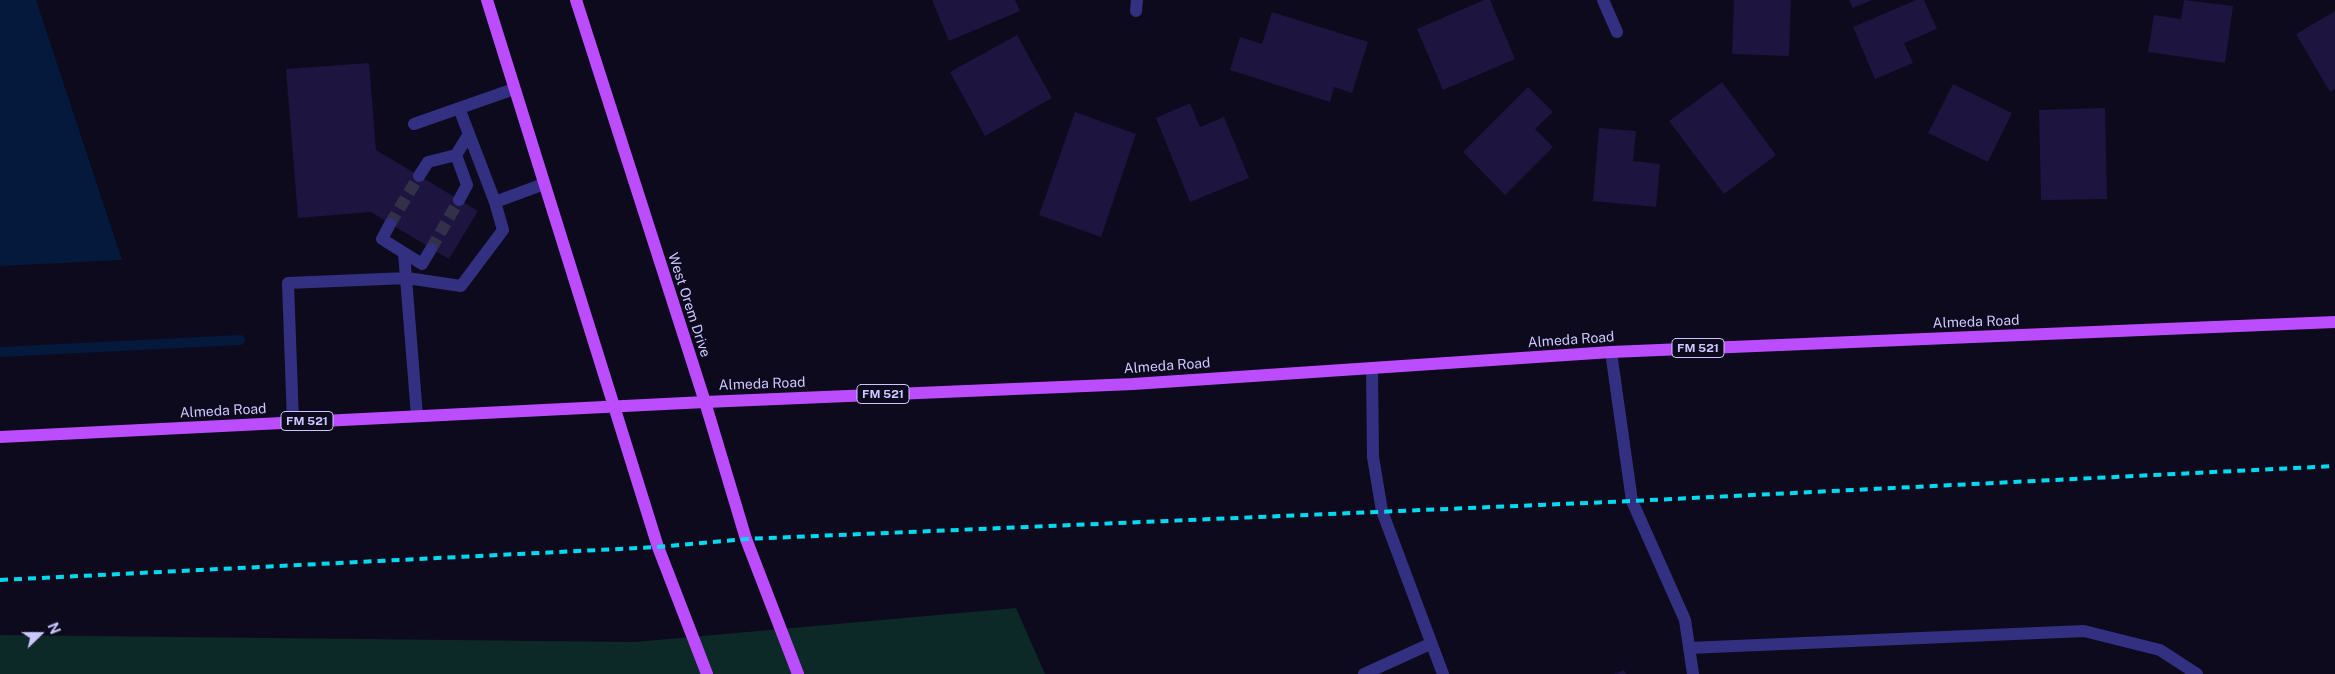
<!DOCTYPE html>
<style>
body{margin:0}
#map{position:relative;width:2335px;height:674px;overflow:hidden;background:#0d0a1d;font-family:"Public Sans",sans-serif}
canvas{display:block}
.north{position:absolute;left:15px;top:609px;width:50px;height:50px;-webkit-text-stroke:4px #0d0a1d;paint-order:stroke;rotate:68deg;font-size:14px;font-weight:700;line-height:20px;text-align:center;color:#ccc6ff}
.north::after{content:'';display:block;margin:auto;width:18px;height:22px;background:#ccc6ff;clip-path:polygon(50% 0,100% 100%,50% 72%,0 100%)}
</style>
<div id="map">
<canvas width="2335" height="674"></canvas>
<div class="north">N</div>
</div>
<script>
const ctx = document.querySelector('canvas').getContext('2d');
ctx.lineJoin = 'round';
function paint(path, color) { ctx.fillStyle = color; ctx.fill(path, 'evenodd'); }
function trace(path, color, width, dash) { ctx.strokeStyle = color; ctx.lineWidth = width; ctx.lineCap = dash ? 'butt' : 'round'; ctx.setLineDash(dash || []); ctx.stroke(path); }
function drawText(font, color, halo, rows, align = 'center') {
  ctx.font = font + ' "Public Sans",sans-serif'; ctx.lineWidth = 4.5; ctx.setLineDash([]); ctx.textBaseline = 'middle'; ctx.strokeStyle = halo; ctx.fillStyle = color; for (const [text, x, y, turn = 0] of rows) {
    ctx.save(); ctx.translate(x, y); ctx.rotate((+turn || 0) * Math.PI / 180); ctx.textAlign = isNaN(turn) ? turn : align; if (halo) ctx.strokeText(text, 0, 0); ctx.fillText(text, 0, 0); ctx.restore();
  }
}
paint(new Path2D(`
 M1016 608 1045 674H0V635L635 642Z`), '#0c2827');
paint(new Path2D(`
 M0 0H36L122 260 0 266Z`), '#04193c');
trace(new Path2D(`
 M0 352 240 340`), '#04193c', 10);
paint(new Path2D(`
 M932 0H1015L1020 11 949 41Z
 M1484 0H1490L1515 59 1443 90 1417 29Z
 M1734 0H1791L1789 56 1732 54Z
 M1849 0H1872L1853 8Z
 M1916 0H1924L1937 29 1904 43 1913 63 1875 79 1853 27Z
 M2184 0 2233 6 2225 63 2148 52 2154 15 2181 19Z
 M2335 11V89L2330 92 2296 34Z
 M1272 12 1368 42 1352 93 1334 87 1330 102 1230 70 1240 37 1262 44Z
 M1017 35 1052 98 985 136 950 72Z
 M369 63 376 150 478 211 449 259 371 212 298 218 286 69Z
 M1722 82 1776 155 1724 194 1669 121Z
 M1953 84 2012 113 1988 162 1928 133Z
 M1528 87 1553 112 1535 129 1553 147 1505 195 1463 152Z
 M1190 103 1200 127 1224 117 1249 178 1190 202 1156 118Z
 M2105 108 2107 199 2041 200 2039 110Z
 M1075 112 1136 134 1101 237 1039 215Z
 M1599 128 1636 131 1633 161 1660 164 1656 207 1593 201Z
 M1624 670 1626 674H1614Z`), '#1d1440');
trace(new Path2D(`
 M390 224 419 176
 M431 249 459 200`), '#33304a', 12, [12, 6]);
trace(new Path2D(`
 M1603 0 1617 32
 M1136 11 1137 0
 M459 108 495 202
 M414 124 514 89
 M419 176 428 162 456 155
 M459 200 467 185 456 155 469 134
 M390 224 382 239 422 264 431 249
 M404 253 417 416
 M1611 352 1632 501 1685 620 1693 674
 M1372 368 1373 457 1382 511 1443 674
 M293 422 288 283 407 278 461 286 503 230 495 202 544 184
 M1689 648 2084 631 2160 650 2197 674
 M1364 674 1430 644`), '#333081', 12);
trace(new Path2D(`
 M487 0 658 547 707 674
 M576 0 705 402 746 539 798 674
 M0 437 705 402 1133 384 1611 352 2335 322`), '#bc4dff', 12);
trace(new Path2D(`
 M0 580 658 547 746 539 1632 501 2335 466`), '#00daf1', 4, [8, 6]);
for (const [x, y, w] of [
 [1698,348,52],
 [883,394,52],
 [307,421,52]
]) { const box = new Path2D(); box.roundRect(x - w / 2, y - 9.5, w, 19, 4); ctx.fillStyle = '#0d0a1d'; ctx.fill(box); trace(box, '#ccc6ff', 1); }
drawText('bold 12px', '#ccc6ff', null, [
 ["FM 521",1698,348],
 ["FM 521",883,394],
 ["FM 521",307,421]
]);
drawText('14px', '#ccc6ff', '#0d0a1d', [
 ["West Orem Drive",689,305,72],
 ["Almeda Road",1976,322,-2],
 ["Almeda Road",1571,340,-4],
 ["Almeda Road",1167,366,-4],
 ["Almeda Road",762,384,-2],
 ["Almeda Road",223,411,-3]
]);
</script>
